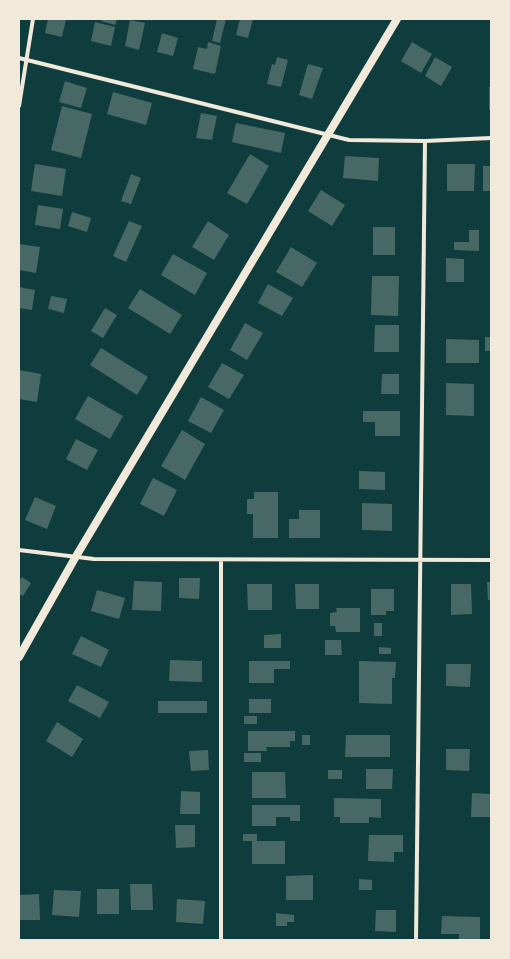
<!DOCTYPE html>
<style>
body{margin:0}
#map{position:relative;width:510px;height:959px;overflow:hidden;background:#0f3d3e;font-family:Lora,serif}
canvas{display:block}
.frame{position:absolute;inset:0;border:20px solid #f1e9da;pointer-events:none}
</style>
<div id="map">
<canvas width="510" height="959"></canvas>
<div class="frame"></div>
</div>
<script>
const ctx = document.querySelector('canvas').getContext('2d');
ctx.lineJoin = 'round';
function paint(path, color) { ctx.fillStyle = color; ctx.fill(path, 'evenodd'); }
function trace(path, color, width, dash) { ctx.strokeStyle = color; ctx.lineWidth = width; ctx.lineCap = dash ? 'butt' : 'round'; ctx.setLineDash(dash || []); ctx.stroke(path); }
paint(new Path2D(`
 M48 19H66L62 37 45 33Z
 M102 19H117L115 25 101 21Z
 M217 19H226L220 43 212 41Z
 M240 19H253L248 38 236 35Z
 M130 20 145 23 139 50 125 46Z
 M95 22 115 27 111 46 91 41Z
 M162 33 178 38 173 56 157 52Z
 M208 42 221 46 215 74 193 69 198 47 207 49Z
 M412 42 432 54 421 73 401 61Z
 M277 57 288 60 281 87 267 84 272 64 275 65Z
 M435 57 452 67 441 86 425 76Z
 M308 64 323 68 312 99 299 95Z
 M65 81 87 88 81 108 59 102Z
 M489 87H491V110H489Z
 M113 92 152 103 146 125 107 114Z
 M62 106 92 114 81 158 51 150Z
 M201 113 217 116 212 140 196 138Z
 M236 123 285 133 281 153 232 142Z
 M250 154 269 166 247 204 227 193Z
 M345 156 379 158 378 181 343 178Z
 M35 164 66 169 62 196 31 191Z
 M447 164H475L474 191H447Z
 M483 166H491V191H483Z
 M131 174 141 178 131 204 121 201Z
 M321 190 345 205 332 226 308 211Z
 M38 205 63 209 60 229 35 225Z
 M72 212 91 218 87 232 68 226Z
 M129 221 142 226 126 262 113 256Z
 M208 221 229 235 214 260 192 247Z
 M373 227H395V255H373Z
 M469 230H479V251L454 250V242H469Z
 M19 244 40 247 36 273 19 270Z
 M291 247 317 263 302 287 276 272Z
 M173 254 207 273 195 295 161 275Z
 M446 258 464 259V282H446Z
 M372 276H399L398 316 371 315Z
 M268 284 293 298 282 316 258 303Z
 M19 287 35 290 32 310 19 308Z
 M140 289 182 315 170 334 128 308Z
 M51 296 67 299 64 313 48 309Z
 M105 308 117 315 103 338 91 331Z
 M245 323 263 333 247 360 230 350Z
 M375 325H399V352H374Z
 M485 337H491V351H485Z
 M446 339 479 340V363H446Z
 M101 348 148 377 137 395 90 365Z
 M222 363 244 375 229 399 208 387Z
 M19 370 41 374 37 402 19 399Z
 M382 374H399V394H381Z
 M446 383 474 384V416L446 415Z
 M88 396 123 416 110 439 75 419Z
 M201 397 224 410 211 433 188 421Z
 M363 411H400V436H375V422H363Z
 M182 430 205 444 185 480 161 466Z
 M76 439 98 450 87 470 66 459Z
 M359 471 385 472V490L359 489Z
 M153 478 177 490 164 516 140 504Z
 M254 492H278V538H253V514H247V499H254Z
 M35 497 56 506 47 529 25 520Z
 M362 503 392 504V531L362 530Z
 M299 510H320V538H289V519H299Z
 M22 577 31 583 23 596 19 594V582Z
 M179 578H200L199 599 179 598Z
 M134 581 162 582 161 611 132 610Z
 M487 582H491V600H488Z
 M247 584H272V610H248Z
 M295 584H319V609H296Z
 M451 584H471L472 614 451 615Z
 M371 589H394V611H386V615H371Z
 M97 590 125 598 119 619 91 611Z
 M336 608H360V632H336L335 626H330V613L337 612Z
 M374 623H382V636H374Z
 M281 634V648H264V635Z
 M81 636 109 650 101 667 72 654Z
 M325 640H341L342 655H325Z
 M379 647 391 648V654H379Z
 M170 660 202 661V682L169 681Z
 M249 661H290V669H274V683H249Z
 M359 661 396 662 395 678H392V704L359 703Z
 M446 664H471L470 687 446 686Z
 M77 685 109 702 100 718 68 701Z
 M249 699H271V713H249Z
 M158 701H207V713H158Z
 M244 716H257V724H244Z
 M57 722 83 739 72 757 46 741Z
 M248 731H295V741H290V747H266L267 751H248Z
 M302 735H310V745H302Z
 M346 735H390V757H345Z
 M446 749H470L469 771 446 770Z
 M208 750 209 770 191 771 189 751Z
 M244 753H261V762H244Z
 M366 769H393L392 789H366Z
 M328 770H342V779H328Z
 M252 772H285L286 798H252Z
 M181 791 200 792V814H180Z
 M472 793 491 794V817H471Z
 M334 798 381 799V818L369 817V823H340V817H334Z
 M252 805H300V821H290V817H276V826H252Z
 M175 825H195V847L176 848Z
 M243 834H257V841H285V864H252V841H243Z
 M369 835H403V852H394V862L368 861Z
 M313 875V900H286V876Z
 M359 879 372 880V890H359Z
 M130 884H152L153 910H131Z
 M97 889H119V914H97Z
 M54 890 81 891 79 917 52 915Z
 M39 894 40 920H20L19 895Z
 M177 899 205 901 203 924 176 922Z
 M376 910H396V932L375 931Z
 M276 913 294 915V922H287V926H276Z
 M442 916 480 917V940H459V934H441Z`), '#486865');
trace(new Path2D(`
 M19 58 349 140 425 141 491 138
 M19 106 33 19
 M19 550 94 559 491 560
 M221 560V940
 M416 940 425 141`), '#f1e9da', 4);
trace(new Path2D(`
 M19 657 75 558 397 19`), '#f1e9da', 8);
</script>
